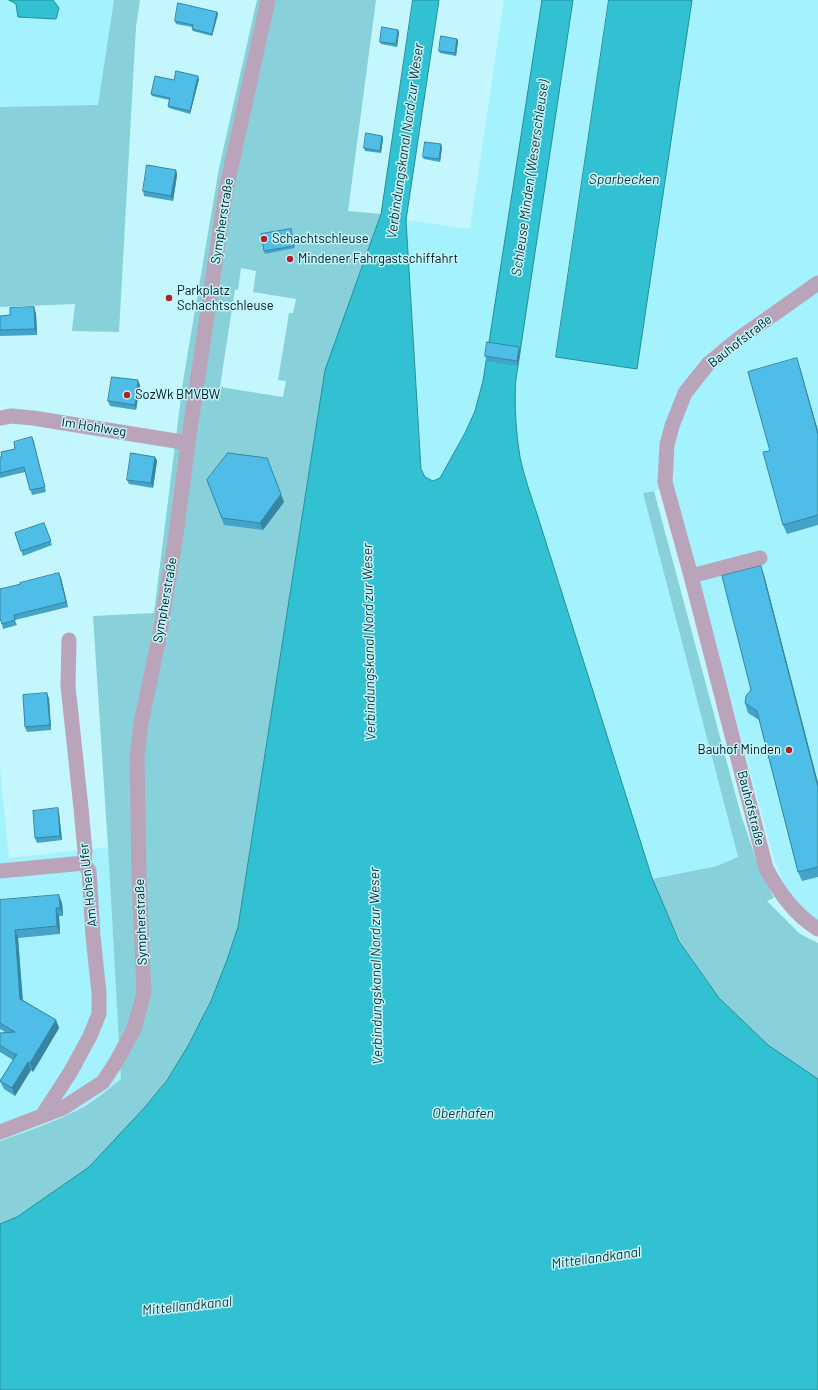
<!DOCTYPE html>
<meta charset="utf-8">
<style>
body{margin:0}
canvas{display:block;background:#c3f6fd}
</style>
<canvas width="818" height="1390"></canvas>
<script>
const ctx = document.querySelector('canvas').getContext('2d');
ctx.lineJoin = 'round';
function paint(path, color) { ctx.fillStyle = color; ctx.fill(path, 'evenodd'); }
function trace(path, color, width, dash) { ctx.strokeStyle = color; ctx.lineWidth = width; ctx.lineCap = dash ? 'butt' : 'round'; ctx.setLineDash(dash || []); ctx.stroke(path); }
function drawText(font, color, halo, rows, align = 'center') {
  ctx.font = font + ' Barlow,sans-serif'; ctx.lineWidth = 3; ctx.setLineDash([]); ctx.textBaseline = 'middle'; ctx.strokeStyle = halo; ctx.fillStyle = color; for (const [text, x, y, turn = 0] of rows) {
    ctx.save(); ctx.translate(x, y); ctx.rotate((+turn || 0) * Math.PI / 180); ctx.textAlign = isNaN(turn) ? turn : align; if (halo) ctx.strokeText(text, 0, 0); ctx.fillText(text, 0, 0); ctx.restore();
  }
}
paint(new Path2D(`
 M0 0H114L99 106 0 107Z
 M504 0H818V922L800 907 784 883 775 862 672 487 643 493 738 857 717 866 652 879 537 514 520 458 516 422 515 402 519 358 488 354 483 382 475 411 465 433 447 467 440 478 433 481 425 477 422 474 406 220 470 229Z
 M0 769 9 858 108 847 121 1079 100 1096 78 1110 38 1127 0 1141Z`), '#a4f2fd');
paint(new Path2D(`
 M114 0H140L136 27 119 332 72 331 75 304 0 307V107L98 105Z
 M257 0H376L348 211 381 214 325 370 238 927 218 986 205 1013 188 1046 169 1076 146 1107 89 1167 17 1217 0 1224V1141C26 1132 53 1122 78 1110 94 1102 107 1090 121 1079L108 847 93 616 154 613 183 381 219 168ZM241 268 256 271 253 292 296 299 293 313H289L278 380 286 381 283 397 220 387 235 289 238 290Z
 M654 491 741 815 760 871 774 898 767 901 800 934 818 943V1079L768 1045 719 998 680 941 652 879 717 866 738 857 643 493Z`), '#88d1db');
const water = new Path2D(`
 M9 0H53L59 8 56 19 18 17 16 4Z
 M413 0H439L406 220 421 469 425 477 433 481 440 478 465 433 475 411 483 381 542 0H573L516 379C514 406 516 431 520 457 524 476 531 496 537 514L652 878 679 941 719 998 768 1045 818 1079V1390H0V1224L17 1217 89 1167 146 1106 167 1080 188 1046 211 1001 227 960 238 927 325 370 381 214Z
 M609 0H692L637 369 556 357Z`);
paint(water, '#31c1d2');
trace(water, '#228f9b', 1);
trace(new Path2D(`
 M818 283 737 340 708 364 685 393 672 426 667 445 665 482 691 576 766 868C778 891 795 915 818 929
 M0 418 11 416 33 418 188 443
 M691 576 760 558
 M0 871 84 863
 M42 1116 71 1071 90 1036 99 1014V993L93 936 89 871 84 863 85 852 81 808 68 686 69 640
 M0 1132 63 1108 103 1082 116 1062 134 1029 144 993 139 877 137 757 141 723 159 638 175 542 188 443 226 190 268 0`), '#baa4b9', 15);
paint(new Path2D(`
 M217 12 218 14 212 36 193 31 192 29V27L176 24 175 21Z
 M398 30 399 32 397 47 381 44 380 42Z
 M457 39 458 41 456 56 440 53 439 51Z
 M199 79 190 114 169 108 168 106 169 100 152 96 151 94 174 80Z
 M382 136 383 138 381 153 365 151 364 148Z
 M442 147 440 162 424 159 423 157Z
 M176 170 177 175 173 201 144 196 143 191Z
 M291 229 295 248 265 254 264 251Z
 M34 307 36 314 37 335 0 336V316L10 315Z
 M520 352 518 366 487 361 485 356Z
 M800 368 818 431V525L787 534 783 525 770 451Z
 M140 385 136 410 110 406 108 401Z
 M32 437 46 492 32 495 25 472 0 478V457H2L15 449Z
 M155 457 157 461 153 488 129 484 127 480Z
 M207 480 284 502 263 530 224 525Z
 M44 523 52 545 23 556 15 533Z
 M764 575 818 783V877L802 881 798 872 759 720 748 713 745 703 751 690Z
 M61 578 68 607 15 620 17 625 3 629 2 624Z
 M49 698 51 730 27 732 25 727Z
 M59 813 62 840 37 843 35 838Z
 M0 900 62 903 63 916H59L60 934 18 938 23 1000 56 1020 59 1028 33 1072 31 1070 15 1096 4 1089 0 1081 13 1060 0 1052V1033L5 1032 0 1029Z`), '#43a3c8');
paint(new Path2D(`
 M217 12 218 14 212 36V34Z
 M398 30 399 32 397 47 396 44Z
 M457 39 458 41 456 56 455 53Z
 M198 76 199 79 190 114V111Z
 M382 136 383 138 381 153 380 151Z
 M441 144 442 147 440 162 439 159Z
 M176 170 177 175 173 201 171 196Z
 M34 307 36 314 37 335 35 329Z
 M519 347 520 352 518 366 517 361Z
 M797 358 800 368 818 431V434Z
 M138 380 140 385 136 410 135 405Z
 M32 437 34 442 46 492 45 487Z
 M155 457 157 461 153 488 151 483Z
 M281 494 284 502 263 530 260 523Z
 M761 566 764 575 818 783V787Z
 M59 573 61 578 68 607 66 602Z
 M47 693 49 698 51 730 50 725Z
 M58 808 59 813 62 840 60 836Z
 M59 895 62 903 63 916 60 908Z
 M56 908 59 916 60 934 57 926Z
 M15 930 18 938 23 1007 20 999Z
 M56 1020 59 1028 33 1072 30 1063Z
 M28 1062 31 1070 15 1096 12 1088Z`), '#3785a2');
const building = new Path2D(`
 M178 3 217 12 212 34 192 29 193 25 175 21Z
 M382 27 398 30 396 44 380 42Z
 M441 36 457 39 455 53 439 51Z
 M176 71 198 76 190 111 168 106 170 98 151 94 155 76 174 80Z
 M366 133 382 136 380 151 364 148Z
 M425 142 441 144 439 159 423 157Z
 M147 165 176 170 171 196 143 191Z
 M291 229 294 246 264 251 261 234Z
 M34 307 35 329 0 330V316L10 315V308Z
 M487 342 519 347 517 361 485 356Z
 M797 358 818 434V515L783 525 763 452 770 451 748 372Z
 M112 377 138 380 135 405 108 401Z
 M32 437 45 487 30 490 24 467 0 473V457H2L1 452 15 449 14 442Z
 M131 453 155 457 151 483 127 480Z
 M228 453 267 458 281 494 260 523 222 518 207 480Z
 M44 523 51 541 21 551 15 533Z
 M761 566 818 787V867L798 872 757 711 745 703 746 696 751 690 722 576Z
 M59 573 66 602 14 615 15 620 2 624 0 618V589L21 584 20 583Z
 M47 693 50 725 25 727 23 695Z
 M58 808 60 836 35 838 33 811Z
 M59 895 60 908H56L57 926 15 930 20 999 56 1020 30 1063 28 1062 12 1088 0 1081 17 1054H14L0 1045V1033L15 1032 0 1023V900Z`);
paint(building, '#4ebee8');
trace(building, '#3785a2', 1);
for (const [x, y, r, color] of [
 [264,239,4,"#b32222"],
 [290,259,4,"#b32222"],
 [169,298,4,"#b32222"],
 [127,395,4,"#b32222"],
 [789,750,4,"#b32222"]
]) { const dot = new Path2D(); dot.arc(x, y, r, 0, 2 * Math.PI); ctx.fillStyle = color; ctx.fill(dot); trace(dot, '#c3f6fd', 1.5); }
drawText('13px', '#00191c', '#c3f6fd', [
 ["Sympherstraße",222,221,-81],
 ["Bauhofstraße",740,341,-38],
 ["Im Hohlweg",94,427,9],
 ["Sympherstraße",165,600,-80],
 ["Bauhofstraße",751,808,76],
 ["Am Hohen Ufer",88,885,-96],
 ["Sympherstraße",141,922,-92]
]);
drawText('13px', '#00191c', '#c3f6fd', [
 ["Schachtschleuse",272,239],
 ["Mindener Fahrgastschiffahrt",298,259],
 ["Parkplatz",177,291],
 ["Schachtschleuse",177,306],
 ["SozWk BMVBW",135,395],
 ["Bauhof Minden",781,750,"right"]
], 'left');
drawText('italic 14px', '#1c3336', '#c3f6fd', [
 ["Verbindungskanal Nord zur Weser",405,141,-82],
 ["Schleuse Minden (Weserschleuse)",530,178,-82],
 ["Sparbecken",624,179],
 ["Verbindungskanal Nord zur Weser",369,642,-91],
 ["Verbindungskanal Nord zur Weser",376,966,-91],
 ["Oberhafen",463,1113],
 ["Mittellandkanal",596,1258,-8],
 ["Mittellandkanal",187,1306,-6]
]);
</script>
